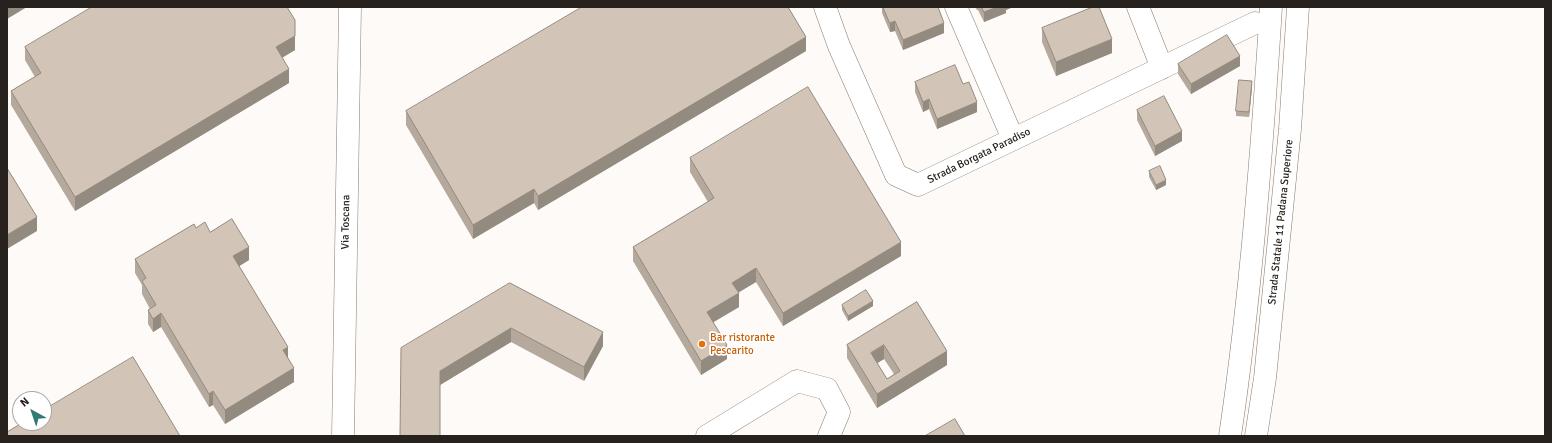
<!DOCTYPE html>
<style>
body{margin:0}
#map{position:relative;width:1552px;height:443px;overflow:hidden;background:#fdfaf7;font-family:Signika,sans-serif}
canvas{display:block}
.frame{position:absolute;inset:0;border:8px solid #27221d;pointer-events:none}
.north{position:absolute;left:12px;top:391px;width:40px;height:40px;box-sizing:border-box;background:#fff;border:1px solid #a9a7a5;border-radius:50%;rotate:320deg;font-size:11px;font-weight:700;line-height:16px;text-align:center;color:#27221d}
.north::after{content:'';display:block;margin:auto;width:14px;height:18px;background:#327a74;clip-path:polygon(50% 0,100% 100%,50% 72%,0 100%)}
</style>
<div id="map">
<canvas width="1552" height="443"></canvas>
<div class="frame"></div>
<div class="north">N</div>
</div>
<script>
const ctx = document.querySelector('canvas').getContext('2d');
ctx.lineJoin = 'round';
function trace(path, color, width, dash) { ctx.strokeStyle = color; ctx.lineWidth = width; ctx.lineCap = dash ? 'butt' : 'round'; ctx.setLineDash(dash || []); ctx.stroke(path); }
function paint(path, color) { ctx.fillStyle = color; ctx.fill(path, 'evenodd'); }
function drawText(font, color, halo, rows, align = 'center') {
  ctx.font = font + ' Signika,sans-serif'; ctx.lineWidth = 3.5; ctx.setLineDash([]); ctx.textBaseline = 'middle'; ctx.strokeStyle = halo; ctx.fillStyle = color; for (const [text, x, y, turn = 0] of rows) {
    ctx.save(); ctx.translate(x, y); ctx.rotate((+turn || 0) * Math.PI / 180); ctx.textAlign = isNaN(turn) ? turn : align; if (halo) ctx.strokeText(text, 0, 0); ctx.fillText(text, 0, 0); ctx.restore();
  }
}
const minor = new Path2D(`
 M825 7 839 46 896 175 918 185 1255 23
 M956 7 1013 139
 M1138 7 1162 68
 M343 436 350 7
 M707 436 797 381 827 389 839 412 829 436`);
const highway = new Path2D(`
 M1230 436C1251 294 1262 150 1271 7
 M1256 436 1265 378 1290 129 1298 7`);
trace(minor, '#887b6f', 23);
trace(highway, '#887b6f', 23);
trace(minor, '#fff', 22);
trace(highway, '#fff', 22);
paint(new Path2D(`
 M882 7H938L944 33 903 50 895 31 890 32 882 13Z
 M975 7H1013L1006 10V13L984 22 978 10H977Z
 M1042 28 1112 53 1056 76 1042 42Z
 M25 47 295 50 282 58 289 83 75 211 11 105V91L35 77 25 60Z
 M806 51 538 210 534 203 473 239 406 125V111Z
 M1178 64 1240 66 1191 94 1178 74Z
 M915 82 963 84 977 112 937 129 929 109 923 112 915 92Z
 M1252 87 1249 117 1236 116V111Z
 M1137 110 1182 141 1155 156 1137 120Z
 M690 158 901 256 783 326 756 282 738 293 739 307 713 322 727 359 701 375 633 261V247L708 202 690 172Z
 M1149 171 1166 185 1156 190 1149 177Z
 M196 228 249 260 239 266 288 357 294 382 225 424 213 405 209 407 161 327 153 332 148 324V310L150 309 142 294V285L135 273V259Z
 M510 283 603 346 584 381 511 342 440 385 400 436Z
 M917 302 947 365 877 408 847 358V345ZM884 359 894 374 887 379 877 363Z
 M842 305 873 306 848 321 842 310Z`), '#b5a99d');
paint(new Path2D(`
 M7 7H27L7 19Z
 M997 7H1013L1006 10V13L984 22V12Z
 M295 20V50L276 61V47Z
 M895 21V31L890 32V23Z
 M944 23V33L903 50V40Z
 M806 37V51L538 210V196Z
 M1112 39V53L1056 76V62Z
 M1240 56V66L1191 94V84Z
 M289 69V83L75 211V197Z
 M1252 81V87L1249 117V112Z
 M929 99V109L923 112V102Z
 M977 102V112L937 129V119Z
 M1182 131V141L1155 156V146Z
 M1166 180V185L1156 190V185Z
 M534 189V203L473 239V225Z
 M37 217V231L7 249V235Z
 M901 242V256L783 326V313Z
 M249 247V260L233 270V256Z
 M756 268V282L732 296V283Z
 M739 293V307L707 326V312Z
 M873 301V306L848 321V316Z
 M161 313V327L153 332V319Z
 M511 328V342L440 385V371Z
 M603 332V346L584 381V367Z
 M727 345V359L701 375V361Z
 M884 345V359L871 367V353Z
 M288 347V361L283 350Z
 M947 351V365L877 408V394Z
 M294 368V382L225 424V410Z
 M213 391V405L209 407V394Z`), '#938a80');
const building = new Path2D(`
 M92 7H287L295 20V36L276 47 289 69 75 197 11 91 41 73 25 47Z
 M582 7H788L806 37 538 196 534 189 473 225 406 111Z
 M883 7H938L944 23 903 40 895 21 890 23Z
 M982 7H997L984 12Z
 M1093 7H1099L1112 39 1056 62 1042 28Z
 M1227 35 1240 56 1191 84 1178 64Z
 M955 65 963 84 969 82 977 102 937 119 929 99 923 102 915 82Z
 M1239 80 1252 81 1249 112 1236 111Z
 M808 87 901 242 783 313 756 268 732 283 739 293 707 312 727 345 701 361 633 247 714 198 690 158Z
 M1164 96 1182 131 1155 146 1137 110Z
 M1160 166 1166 180 1156 185 1149 171Z
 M7 168 37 217 7 235Z
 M232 219 249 247 233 256 288 347 283 350 294 368 225 410 213 391 209 394 161 313 153 319 148 310 156 305 142 281 146 278 135 259 194 224 196 228 205 222 210 232Z
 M510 283 603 332 584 367 511 328 440 371V436H400L401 348Z
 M866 290 873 301 848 316 842 305Z
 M917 302 947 351 877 394 847 345ZM884 345 900 371 887 379 871 353Z
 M133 357 180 436H7V432L22 423H44V410Z
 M955 419 965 436H925Z`);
paint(building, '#d2c5b7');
trace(building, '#938a80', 1);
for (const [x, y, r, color] of [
 [702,344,4,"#e8710a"]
]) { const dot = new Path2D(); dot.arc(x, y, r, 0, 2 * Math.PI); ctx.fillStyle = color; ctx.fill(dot); trace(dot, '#fff', 1.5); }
drawText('11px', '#27221d', '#fff', [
 ["Strada Borgata Paradiso",979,156,-26],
 ["Via Toscana",346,222,-89],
 ["Strada Statale 11 Padana Superiore",1281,222,-84]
]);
drawText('11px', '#c56008', '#fff', [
 ["Bar ristorante",710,338],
 ["Pescarito",710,351]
], 'left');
</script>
